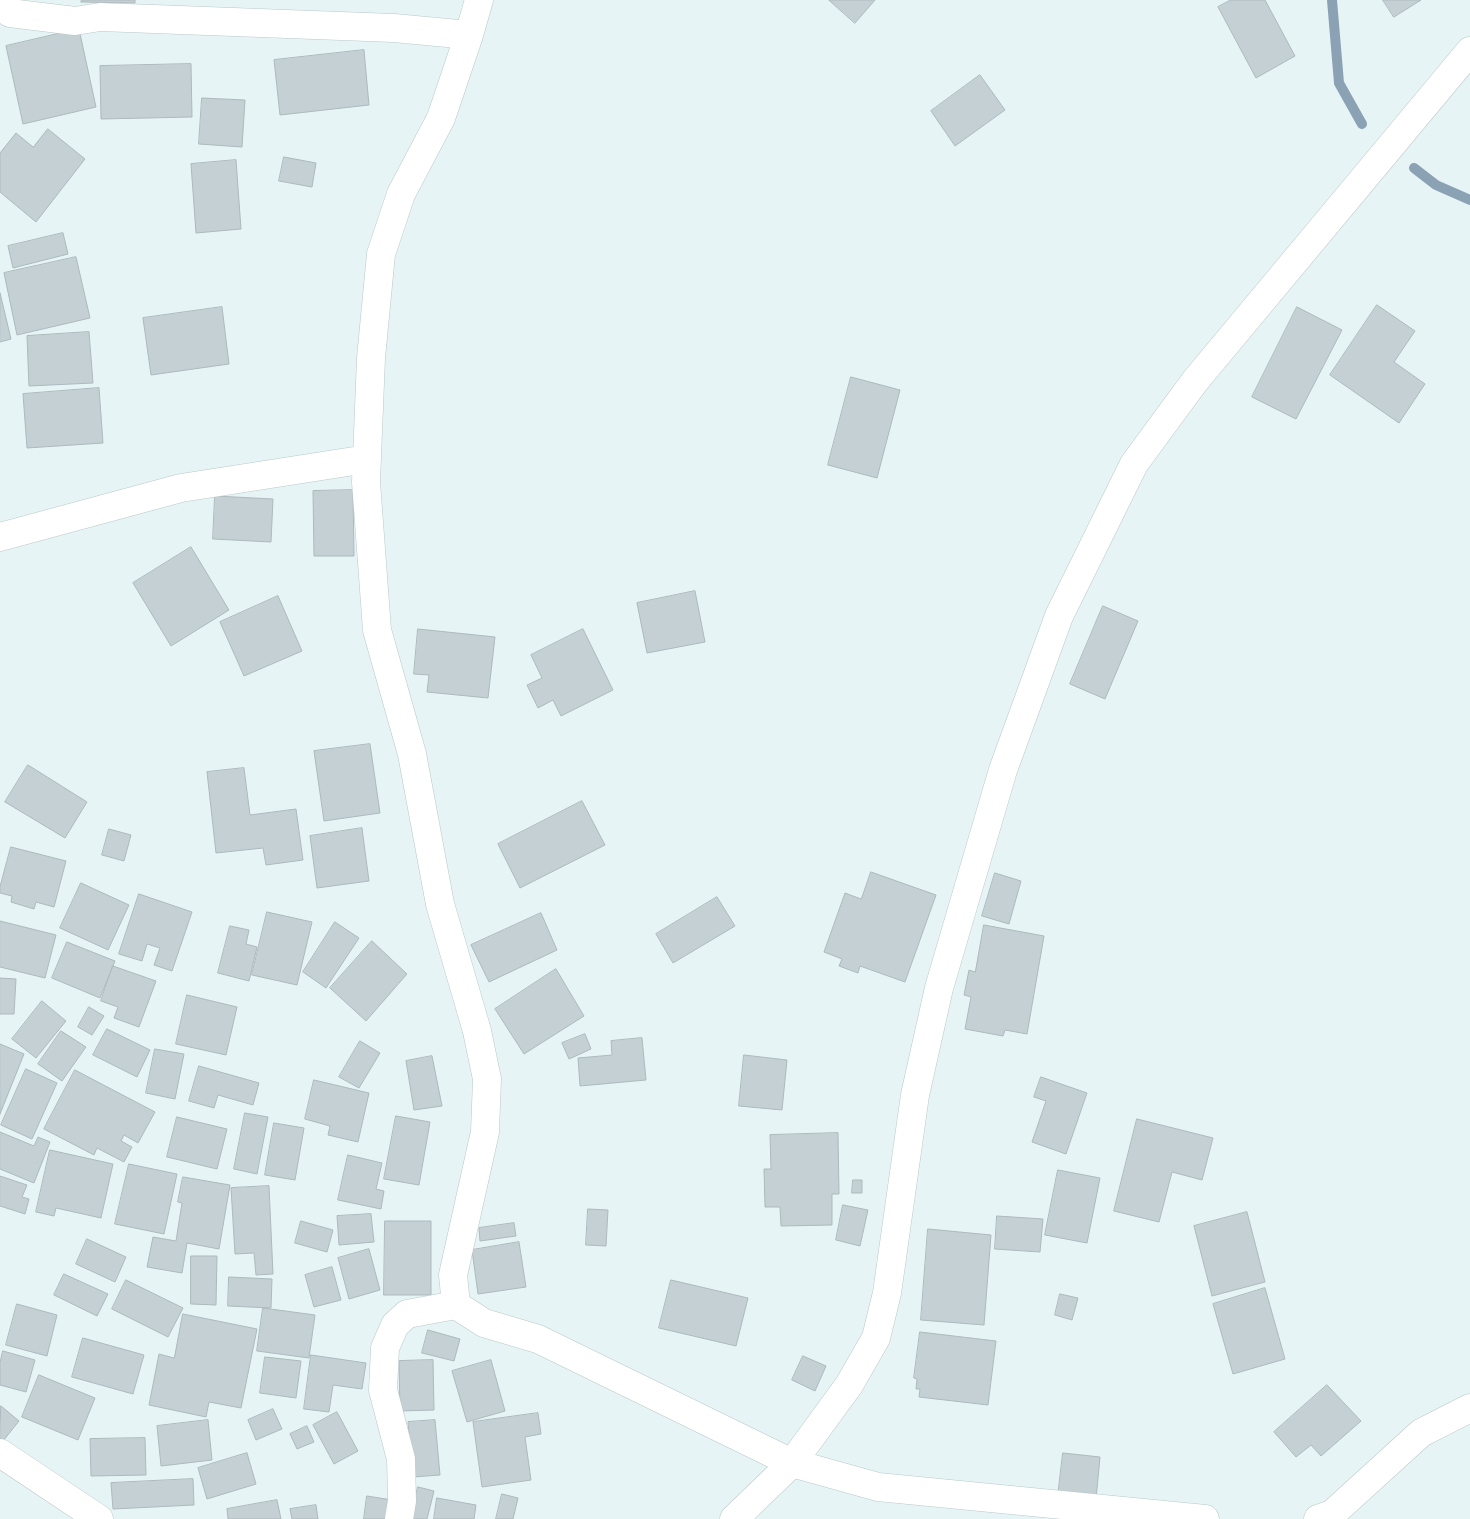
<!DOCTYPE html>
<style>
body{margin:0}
canvas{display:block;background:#e6f4f5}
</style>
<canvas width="1470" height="1519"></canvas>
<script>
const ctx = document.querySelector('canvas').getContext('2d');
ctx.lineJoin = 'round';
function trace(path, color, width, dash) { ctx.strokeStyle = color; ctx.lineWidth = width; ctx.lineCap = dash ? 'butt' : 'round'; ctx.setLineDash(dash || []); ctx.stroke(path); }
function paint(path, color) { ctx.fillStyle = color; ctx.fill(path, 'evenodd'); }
trace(new Path2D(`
 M1332 0 1339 83 1362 124
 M1414 168 1436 185 1470 200`), '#8ba2b4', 10);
const building = new Path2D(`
 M82 0H135V3L81 2Z
 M829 0H875L855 23Z
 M1231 0H1265L1295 56 1256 78 1218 7Z
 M1383 0H1421L1394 17Z
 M79 29 96 107 23 124 6 46Z
 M364 50 369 105 280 115 274 60Z
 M191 64 192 117 101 119 100 66Z
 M980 75 1005 110 955 146 931 111Z
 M202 98 245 100 242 147 199 144Z
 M48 129 85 159 36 222 0 192V153L16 133 33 147Z
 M284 157 316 163 312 187 279 181Z
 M236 160 241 229 196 233 191 164Z
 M63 233 68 254 13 268 8 246Z
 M76 257 90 318 17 335 4 273Z
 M0 293 11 339 0 342Z
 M1377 305 1415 331 1394 362 1425 384 1399 423 1330 375Z
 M222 307 229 364 151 375 143 318Z
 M1297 307 1342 330 1296 419 1252 397Z
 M89 332 93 383 29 386 27 336Z
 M851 377 900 390 877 478 828 465Z
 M99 388 103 443 27 448 23 394Z
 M353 490 354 556H314L313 491Z
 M215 496 273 499 271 542 213 539Z
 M191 547 229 610 171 646 133 583Z
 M695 591 705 642 647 653 637 603Z
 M278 596 302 651 244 676 220 622Z
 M1103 606 1138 621 1105 699 1070 684Z
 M418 629 495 637 488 698 427 692 429 675 414 674Z
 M583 629 613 690 561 716 553 700 538 708 527 685 542 678 531 655Z
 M370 744 380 813 324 821 314 751Z
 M28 765 87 802 65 838 5 802Z
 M244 768 250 815 296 809 303 860 266 865 263 848 216 853 207 772Z
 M582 801 605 845 520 888 498 844Z
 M362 828 369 881 317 888 310 836Z
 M109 829 131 835 124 861 102 855Z
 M11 847 66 861 54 907 36 902 34 909 11 902 12 896 0 893V887Z
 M871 872 936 895 905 982 860 966 858 973 839 966 842 959 824 952 845 893 861 899Z
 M995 873 1021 881 1009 924 982 916Z
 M81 883 129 905 108 950 60 928Z
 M139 894 192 912 172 971 154 965 160 948 147 944 142 961 119 954Z
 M717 897 735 926 673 963 656 934Z
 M267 912 312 922 297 985 252 975Z
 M541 913 557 950 489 982 471 945Z
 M0 921 56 935 45 978 0 967Z
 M335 922 359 938 326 988 303 972Z
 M984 925 1044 936 1027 1034 1005 1030 1003 1036 965 1029 971 997 964 995 969 970 975 972Z
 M230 926 249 930 246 944 257 947 249 981 218 973Z
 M372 941 407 974 366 1021 330 988Z
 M67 942 115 961 100 998 52 978Z
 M113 966 156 981 139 1027 114 1018 118 1007 101 1001Z
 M556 969 584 1016 524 1054 495 1009Z
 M0 978 16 979 14 1014H0Z
 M187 995 237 1007 226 1055 176 1044Z
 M42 1001 66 1021 36 1058 12 1039Z
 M89 1007 104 1016 92 1035 78 1027Z
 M107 1029 150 1050 137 1077 93 1055Z
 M61 1031 86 1047 62 1081 38 1064Z
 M585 1034 591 1049 569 1059 562 1043Z
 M642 1038 646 1080 580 1086 578 1058 612 1055 611 1041Z
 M360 1041 380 1053 359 1088 339 1077Z
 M0 1044 24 1054 0 1114Z
 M155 1049 184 1054 175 1099 146 1093Z
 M744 1055 787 1060 782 1110 739 1106Z
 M432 1056 442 1106 414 1110 406 1061Z
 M199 1066 259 1083 253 1105 218 1095 214 1108 189 1101Z
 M26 1069 57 1083 32 1139 1 1125Z
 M75 1070 155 1112 138 1143 124 1135 121 1141 132 1147 124 1162 97 1148 94 1155 44 1129Z
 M1041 1077 1087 1093 1066 1154 1032 1142 1046 1101 1034 1097Z
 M314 1080 369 1093 358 1142 328 1135 330 1126 305 1119Z
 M245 1113 268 1117 257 1174 234 1169Z
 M396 1116 430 1122 419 1185 384 1179Z
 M177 1117 227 1129 217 1169 167 1157Z
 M1137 1119 1213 1138 1202 1180 1172 1172 1159 1222 1114 1211Z
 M274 1123 304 1128 295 1180 265 1175Z
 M0 1132 34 1146 38 1137 50 1142 34 1183 0 1169Z
 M838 1133 839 1194H832V1225L781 1226 780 1207H765L764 1169H771L770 1135Z
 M50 1150 113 1164 101 1218 56 1208 54 1216 36 1212Z
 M348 1155 382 1163 376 1189 384 1191 381 1209 338 1200Z
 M129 1164 177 1174 164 1234 115 1224Z
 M1058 1170 1100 1178 1087 1243 1045 1235Z
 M0 1176 27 1185 22 1197 29 1199 25 1214 0 1206Z
 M183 1177 230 1185 219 1249 187 1243 182 1273 147 1267 153 1237 176 1241 182 1203 178 1202Z
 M853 1180H862V1193H852Z
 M269 1186 273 1274 256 1275 254 1253 235 1254 231 1188Z
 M843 1205 868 1210 860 1246 836 1240Z
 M588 1209 608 1210 606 1246 586 1245Z
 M1247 1212 1265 1282 1212 1296 1194 1226Z
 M371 1214 374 1242 339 1245 337 1216Z
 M997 1216 1043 1219 1040 1252 995 1249Z
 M301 1221 333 1230 327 1252 295 1243Z
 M385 1221H431V1295H384Z
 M514 1223 516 1236 480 1241 479 1228Z
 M928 1229 991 1235 984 1325 921 1320Z
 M87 1239 126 1257 115 1282 76 1264Z
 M519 1242 526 1287 478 1294 472 1250Z
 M369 1249 380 1290 349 1299 338 1258Z
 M191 1256H217L216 1305 191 1304Z
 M332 1267 341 1300 314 1307 305 1275Z
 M64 1274 108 1294 97 1316 54 1295Z
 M229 1277 272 1279 271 1308 228 1306Z
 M126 1280 183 1308 168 1337 112 1309Z
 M671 1280 748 1298 736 1346 659 1328Z
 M1265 1288 1285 1359 1233 1374 1213 1304Z
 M1060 1294 1078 1298 1072 1320 1055 1315Z
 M17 1304 57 1315 47 1356 6 1345Z
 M263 1308 315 1315 309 1358 257 1351Z
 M183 1314 257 1329 241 1408 209 1402 206 1417 149 1405 159 1354 174 1358Z
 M428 1330 460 1339 454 1361 422 1353Z
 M920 1332 996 1341 988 1405 919 1397 920 1389H916L917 1379 914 1378Z
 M83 1338 144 1355 133 1394 72 1377Z
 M3 1351 35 1360 26 1392 0 1385V1363Z
 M311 1355 366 1363 362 1389 333 1385 329 1412 304 1409Z
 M803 1356 826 1366 815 1391 792 1380Z
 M265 1357 301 1361 296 1398 260 1393Z
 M433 1360 434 1410 400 1411 399 1361Z
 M491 1360 505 1411 467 1422 452 1371Z
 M39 1375 95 1398 78 1440 22 1417Z
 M1327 1385 1361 1421 1321 1456 1311 1445 1296 1457 1274 1432Z
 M1 1406 19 1421 3 1441 0 1438Z
 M273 1409 282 1429 256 1440 248 1420Z
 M337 1412 358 1451 334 1464 313 1425Z
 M538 1413 541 1434 525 1437 531 1480 482 1487 473 1422Z
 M208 1420 212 1460 161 1466 157 1426Z
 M435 1420 440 1475 413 1477 408 1422Z
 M307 1426 314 1442 297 1449 290 1434Z
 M145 1438 146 1475 91 1476 90 1439Z
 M247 1453 256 1484 207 1499 198 1468Z
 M1063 1453 1100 1457 1096 1499 1058 1496Z
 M193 1479 194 1505 113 1509 111 1483Z
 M418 1487 434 1491 427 1519H410Z
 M502 1494 518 1498 513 1519H496Z
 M367 1496 392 1500 390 1519H364Z
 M437 1498 476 1505 474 1519H434Z
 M277 1500 281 1519H228L227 1509Z
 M316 1505 318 1519H292L290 1509Z`);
paint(building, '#c4d0d4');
trace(building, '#adb9bd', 1);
const street = new Path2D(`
 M479 0 469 35 441 118 401 194 381 254 371 358 366 482 377 630 412 754 440 904 477 1031 487 1079 485 1132 453 1275 456 1305 484 1323 538 1339 792 1463 878 1487 1205 1519
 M0 6 10 13 75 21 100 17 394 28 469 35
 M0 537 181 488 367 459
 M0 1453 99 1519
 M399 1519 402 1501 401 1459 383 1390 385 1348 395 1325 407 1314 456 1305
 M734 1519 792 1463 849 1385 876 1338 887 1293 915 1095 939 988 1003 770 1059 616 1134 464 1195 381 1470 51
 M1318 1519 1332 1514 1421 1433 1470 1408`);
trace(street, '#bbc8c9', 29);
trace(street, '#fff', 28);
</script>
